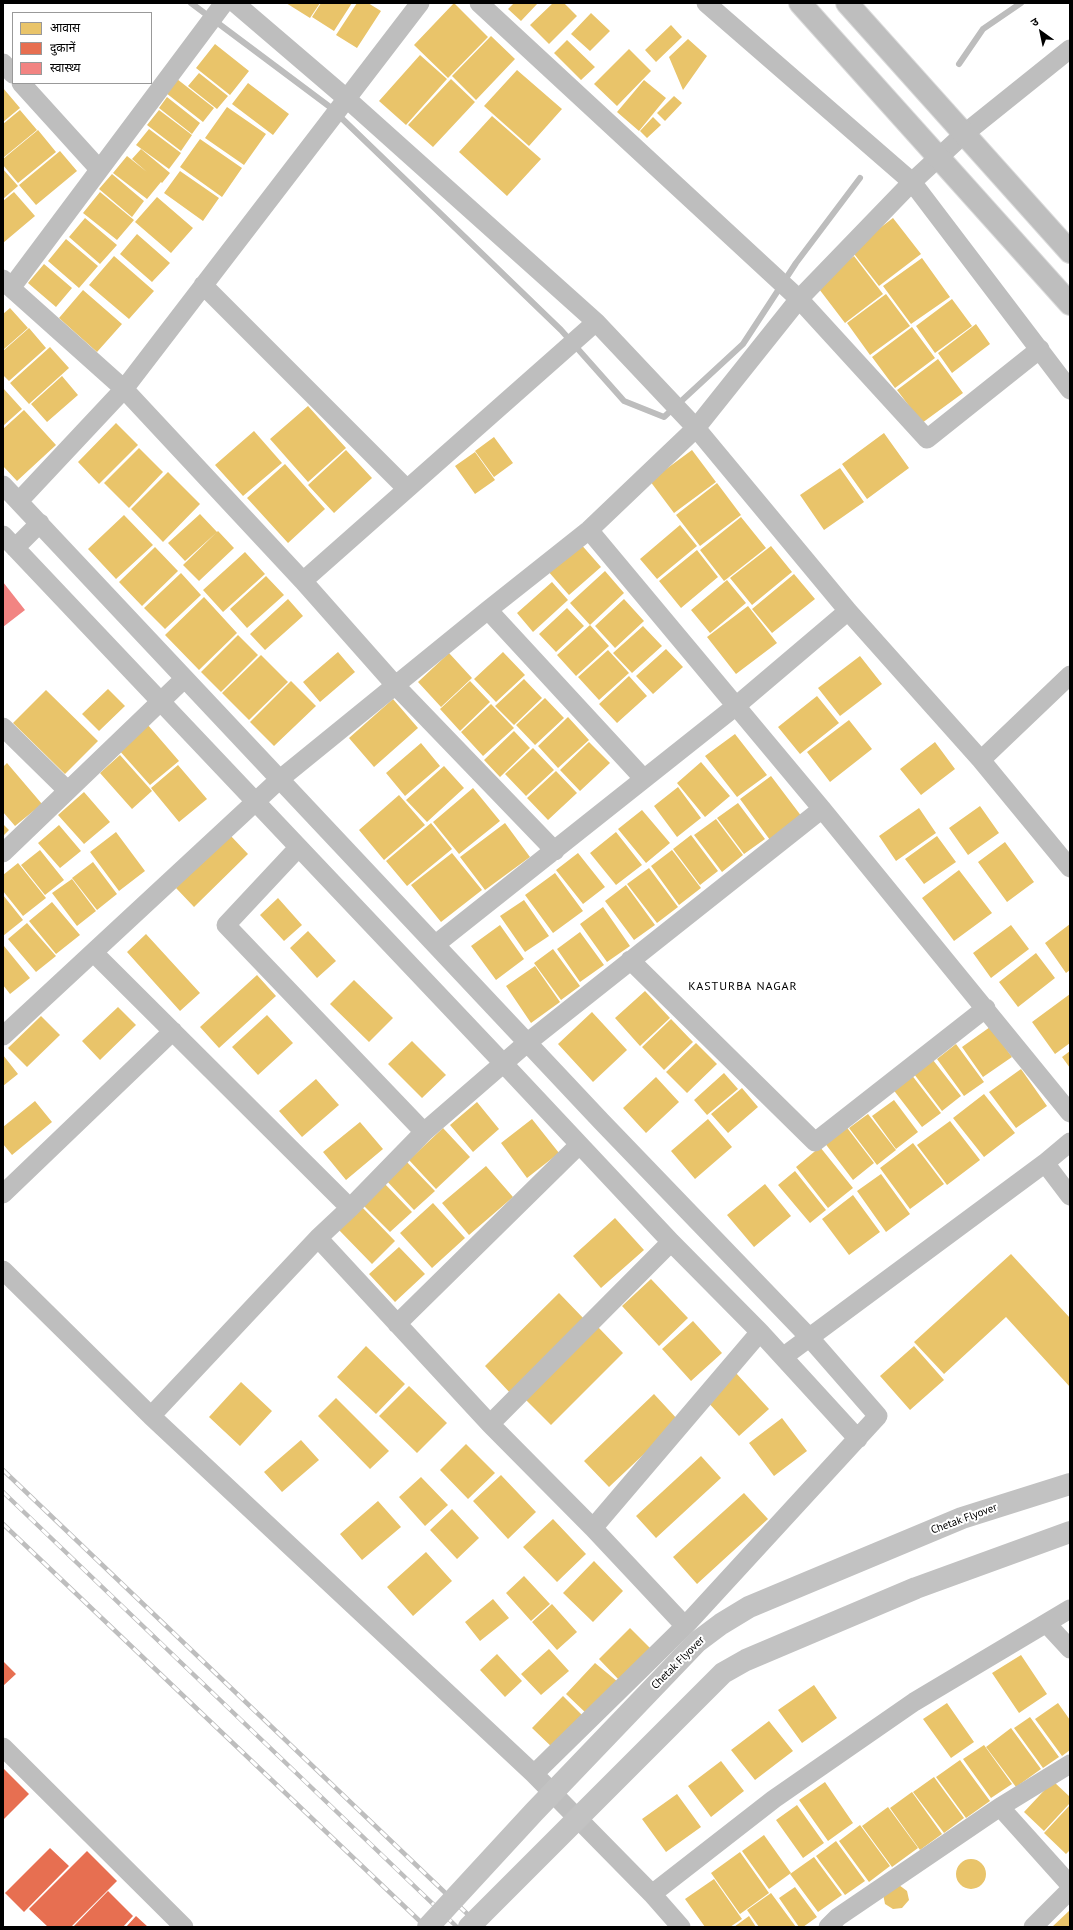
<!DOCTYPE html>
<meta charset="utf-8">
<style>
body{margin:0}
#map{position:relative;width:1073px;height:1930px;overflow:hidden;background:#fff;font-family:"PT Sans","Noto Sans Devanagari",sans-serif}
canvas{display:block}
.frame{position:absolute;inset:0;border:4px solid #000;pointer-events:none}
.legend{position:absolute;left:12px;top:12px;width:140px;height:72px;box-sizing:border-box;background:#fff;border:1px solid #999;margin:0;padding:5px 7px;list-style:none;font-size:12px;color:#000}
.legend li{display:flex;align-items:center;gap:8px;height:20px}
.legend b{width:20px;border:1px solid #999}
.north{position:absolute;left:1021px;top:12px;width:40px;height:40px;-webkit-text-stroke:3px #fff;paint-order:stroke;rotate:327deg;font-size:11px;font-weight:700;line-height:16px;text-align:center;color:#000}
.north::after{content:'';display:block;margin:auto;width:14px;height:18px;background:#000;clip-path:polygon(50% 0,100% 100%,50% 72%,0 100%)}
</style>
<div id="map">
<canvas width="1073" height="1930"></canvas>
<div class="frame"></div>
<ul class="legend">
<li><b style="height:11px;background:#e9c46a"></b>आवास</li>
<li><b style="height:11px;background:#e76f51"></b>दुकानें</li>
<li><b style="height:11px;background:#f28482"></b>स्वास्थ्य</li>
</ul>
<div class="north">उ</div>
</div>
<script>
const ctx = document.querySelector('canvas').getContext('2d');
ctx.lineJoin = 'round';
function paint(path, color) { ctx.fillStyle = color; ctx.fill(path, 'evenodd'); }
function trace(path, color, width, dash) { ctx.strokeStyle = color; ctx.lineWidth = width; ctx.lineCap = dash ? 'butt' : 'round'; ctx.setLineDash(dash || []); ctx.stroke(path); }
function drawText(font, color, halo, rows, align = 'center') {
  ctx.font = font + ' "PT Sans",sans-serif'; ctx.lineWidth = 4; ctx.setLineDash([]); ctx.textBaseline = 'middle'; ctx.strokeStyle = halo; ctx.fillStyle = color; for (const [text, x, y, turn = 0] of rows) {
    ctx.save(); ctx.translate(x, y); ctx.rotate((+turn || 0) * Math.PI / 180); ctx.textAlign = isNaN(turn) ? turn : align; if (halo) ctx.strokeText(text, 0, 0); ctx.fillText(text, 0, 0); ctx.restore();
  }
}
paint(new Path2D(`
 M286 3H320L310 18Z
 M321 3H352L334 31 312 17Z
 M357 3H368L381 11 357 48 336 35Z
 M454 3 488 37 448 78 414 45Z
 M514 3H538L521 21 508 9Z
 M553 3H564L577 16 549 44 530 25Z
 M591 13 610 31 590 51 571 34Z
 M671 25 682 37 656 62 645 50Z
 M491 36 515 59 476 100 452 76Z
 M688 39 707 56 683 90 669 57Z
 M567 40 595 67 581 80 554 53Z
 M215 44 249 71 230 95 196 68Z
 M629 49 651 71 617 106 594 84Z
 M420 55 447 79 406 125 379 101Z
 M517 70 562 109 529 146 484 106Z
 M199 73 228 96 217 109 188 86Z
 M177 79 214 108 203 122 166 93Z
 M451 79 475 102 433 147 408 125Z
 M644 80 666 98 639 131 617 112Z
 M248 83 289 114 273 135 232 104Z
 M3 88 20 108 3 122Z
 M674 96 682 103 665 121 657 113Z
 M167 97 200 123 192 134 159 108Z
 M227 107 266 134 244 165 205 138Z
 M20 110 37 130 3 158V124Z
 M159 110 192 135 181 151 147 125Z
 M492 116 541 159 507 196 459 152Z
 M653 117 661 125 647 138 640 131Z
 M149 129 181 153 169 169 136 145Z
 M38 130 56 152 18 183 3 165V159Z
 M200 139 242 168 222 197 180 167Z
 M141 149 170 173 162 183 161 182 147 199 113 173 127 156 147 172 132 159Z
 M60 151 77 171 36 205 19 185Z
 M3 169 18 186 3 199Z
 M180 171 219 198 203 221 164 193Z
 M112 174 144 201 132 217 99 189Z
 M14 192 35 216 3 243V201Z
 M100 192 134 220 117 240 83 213Z
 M157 197 193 228 171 253 135 222Z
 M85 218 117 245 100 264 69 237Z
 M893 218 921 254 879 286 851 250Z
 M137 234 170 263 152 282 120 254Z
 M66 239 98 266 79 288 48 261Z
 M114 256 154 291 129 319 89 285Z
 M854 256 883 294 845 323 816 285Z
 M922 258 950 297 911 324 883 286Z
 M44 264 72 288 56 307 28 283Z
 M83 290 122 324 97 352 59 318Z
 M886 294 910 326 870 355 847 323Z
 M952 299 972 326 935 353 916 326Z
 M10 308 28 328 3 350V314Z
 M976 324 990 344 952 373 938 353Z
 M912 327 935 358 895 388 872 357Z
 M29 328 46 348 9 381 3 375V351Z
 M50 347 69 368 29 404 10 383Z
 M938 359 963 393 922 423 897 390Z
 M62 376 78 395 47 422 31 404Z
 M3 388 22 409 3 426Z
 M308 406 346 448 308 482 270 439Z
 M24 410 56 445 17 481 3 466V429Z
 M116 423 138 445 99 484 78 462Z
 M254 431 282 463 243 496 215 465Z
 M884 433 909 468 867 499 842 464Z
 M494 437 513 463 494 477 475 451Z
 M139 448 163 472 129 508 104 483Z
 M346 450 372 478 334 513 308 485Z
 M692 450 716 482 674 513 650 481Z
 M475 452 495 480 475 494 455 466Z
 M285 464 325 509 288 543 247 498Z
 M840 468 864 502 824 530 800 495Z
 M168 472 200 504 163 542 131 509Z
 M717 483 741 515 700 546 676 515Z
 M200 514 217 532 185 561 168 543Z
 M124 515 153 545 116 579 88 549Z
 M741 517 766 548 724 581 700 550Z
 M680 525 697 546 657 579 640 559Z
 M218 531 234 548 199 581 183 565Z
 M579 542 601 567 569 595 547 570Z
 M771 546 792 572 752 605 730 578Z
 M155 547 178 571 142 606 119 582Z
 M697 550 718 577 681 608 659 581Z
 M245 552 265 574 223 612 203 590Z
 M605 571 624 593 590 625 570 603Z
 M181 573 201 595 165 629 144 608Z
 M794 574 815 599 772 633 752 609Z
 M266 576 284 595 247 628 230 609Z
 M727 580 746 603 710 633 691 610Z
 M552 582 568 600 533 632 517 613Z
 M204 597 237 633 199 670 165 635Z
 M288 599 303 616 265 650 250 634Z
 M624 599 644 621 615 648 595 626Z
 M748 606 777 643 736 674 707 637Z
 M567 608 584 626 556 652 539 634Z
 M590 625 609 646 576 676 557 655Z
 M643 626 662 646 632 673 613 653Z
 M238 635 258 655 221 692 201 672Z
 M666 649 683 667 653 694 636 676Z
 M608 650 629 673 599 700 578 677Z
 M338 652 355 672 320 702 303 682Z
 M503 652 525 675 496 702 474 679Z
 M449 653 472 678 441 707 418 682Z
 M261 655 288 682 249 720 222 693Z
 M860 656 882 684 840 716 818 688Z
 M629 676 647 696 617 723 599 704Z
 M524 679 542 698 514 725 495 706Z
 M291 681 316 706 274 746 250 722Z
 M470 681 490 702 460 731 440 709Z
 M108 689 125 706 99 731 82 714Z
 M46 690 98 741 65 774 13 723Z
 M817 696 839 723 800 754 778 727Z
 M545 698 564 718 535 745 516 725Z
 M393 699 418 728 374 767 349 738Z
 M491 704 514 728 483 756 461 732Z
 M568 717 589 740 558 768 538 746Z
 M849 720 872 749 830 782 807 752Z
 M147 724 179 761 150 785 118 749Z
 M514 731 530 748 500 777 484 760Z
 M735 734 767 775 737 797 705 756Z
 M589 742 610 763 580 791 560 770Z
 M935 742 955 769 921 795 900 769Z
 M421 743 440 766 405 796 386 773Z
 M533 748 554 770 526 796 505 774Z
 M120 755 152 791 132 809 100 773Z
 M701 762 730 796 705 817 677 783Z
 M7 763 42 804 15 826 3 812V767Z
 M178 765 207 799 179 822 151 788Z
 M444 766 464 788 427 822 406 800Z
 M556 771 577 793 548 820 527 798Z
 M771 776 802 817 770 840 740 799Z
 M678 787 701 818 677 837 654 806Z
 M473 788 500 821 459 854 433 822Z
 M84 792 110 822 84 844 58 815Z
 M399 795 425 825 384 860 359 830Z
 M738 803 765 839 744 854 717 818Z
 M980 806 999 833 968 855 949 828Z
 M919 808 936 833 896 861 879 836Z
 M642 810 670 843 646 863 618 829Z
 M716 819 743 855 722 872 694 835Z
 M431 823 452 849 407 886 386 861Z
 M505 823 530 857 485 890 460 857Z
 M3 824 9 830 3 836Z
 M59 825 81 851 60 868 38 843Z
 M116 832 145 871 119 891 90 852Z
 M616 832 642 865 616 885 590 853Z
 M230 835 248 854 194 907 176 888Z
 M691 835 718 871 700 885 673 849Z
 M937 836 956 862 924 884 905 859Z
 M1005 842 1034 882 1007 902 978 862Z
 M40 850 64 880 45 895 21 865Z
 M672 850 701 888 679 905 651 866Z
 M452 853 482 890 441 922 411 885Z
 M578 853 605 887 583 904 556 870Z
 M93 862 117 894 97 910 72 878Z
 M18 863 46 898 23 916 3 891V875Z
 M649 868 678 907 657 923 627 884Z
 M959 870 992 913 954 941 922 898Z
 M555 873 583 911 553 933 525 895Z
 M72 879 96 911 77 926 52 893Z
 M626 885 655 925 634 940 605 901Z
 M3 895 23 920 3 936Z
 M278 898 302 925 284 941 260 915Z
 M524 900 549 936 525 952 500 916Z
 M52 902 80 935 56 954 29 921Z
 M603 907 630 946 607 962 580 924Z
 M27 923 56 956 36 972 8 939Z
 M1070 924V970L1066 973 1045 943Z
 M500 925 524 959 496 980 471 946Z
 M1011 925 1029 949 991 978 973 953Z
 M308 931 336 961 317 978 290 948Z
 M580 932 604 965 580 982 557 949Z
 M146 934 200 993 180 1011 127 952Z
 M4 946 30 978 10 994 3 985Z
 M553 949 580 986 561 1000 534 963Z
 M1036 953 1055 978 1018 1007 999 982Z
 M535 966 560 1002 531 1023 506 986Z
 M257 975 276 996 219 1048 200 1027Z
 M354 980 393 1018 369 1042 330 1004Z
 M645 991 670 1018 640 1046 615 1018Z
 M1070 994V1043L1055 1054 1032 1022Z
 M118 1007 136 1025 100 1060 82 1041Z
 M592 1012 627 1050 593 1082 558 1044Z
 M267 1015 293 1043 258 1075 232 1047Z
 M41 1016 60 1035 27 1067 8 1048Z
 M671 1019 693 1042 664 1070 642 1047Z
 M990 1027 1012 1057 983 1077 962 1047Z
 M412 1041 446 1075 422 1098 388 1064Z
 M696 1043 717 1064 687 1093 666 1072Z
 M956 1044 984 1082 964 1096 937 1059Z
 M1070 1051V1068L1062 1057Z
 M3 1055 18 1074 3 1086Z
 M933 1060 961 1096 942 1111 914 1074Z
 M1021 1069 1047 1106 1016 1128 989 1092Z
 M724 1073 738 1089 707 1115 694 1100Z
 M911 1074 941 1113 922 1127 892 1088Z
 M656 1077 679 1102 646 1133 623 1108Z
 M316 1079 339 1105 302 1137 279 1111Z
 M742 1088 758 1107 728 1133 711 1114Z
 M984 1094 1015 1133 984 1157 953 1118Z
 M894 1100 918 1132 896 1149 872 1116Z
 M35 1101 52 1122 12 1155 3 1144V1127Z
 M477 1102 499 1129 473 1152 450 1125Z
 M868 1114 896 1150 877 1165 849 1128Z
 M532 1119 559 1153 527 1178 501 1143Z
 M708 1119 732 1147 695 1179 671 1151Z
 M950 1121 980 1160 947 1185 917 1145Z
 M360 1122 383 1149 346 1180 323 1152Z
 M845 1125 874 1163 853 1180 824 1142Z
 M443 1128 470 1157 436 1189 409 1160Z
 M913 1143 944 1184 910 1209 880 1168Z
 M820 1147 853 1188 828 1208 796 1167Z
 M404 1159 435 1191 414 1210 384 1178Z
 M486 1166 513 1197 469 1235 442 1203Z
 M795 1171 826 1210 810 1223 778 1185Z
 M881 1174 910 1214 886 1232 857 1191Z
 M384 1183 412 1212 390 1232 362 1204Z
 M765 1184 791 1216 754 1247 727 1215Z
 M853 1195 880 1232 849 1255 822 1219Z
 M433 1203 465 1238 432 1268 400 1233Z
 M361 1206 395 1241 372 1264 338 1229Z
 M615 1218 644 1250 601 1288 573 1256Z
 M399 1247 425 1274 395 1302 369 1274Z
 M1011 1254 1070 1318V1387L1006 1317 944 1374 914 1342Z
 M651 1279 688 1318 659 1346 622 1306Z
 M559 1293 586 1321 511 1394 485 1366Z
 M693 1321 722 1353 691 1381 662 1349Z
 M598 1327 623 1353 551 1425 525 1399Z
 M366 1346 405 1384 376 1414 337 1377Z
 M914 1346 944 1380 910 1410 880 1376Z
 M736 1373 769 1409 739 1436 706 1400Z
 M241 1382 272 1411 240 1446 209 1417Z
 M409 1386 447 1423 417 1453 379 1416Z
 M654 1394 679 1421 609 1487 584 1461Z
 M336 1398 389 1451 370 1469 318 1416Z
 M782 1418 807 1451 774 1476 749 1443Z
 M301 1440 319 1460 282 1492 264 1472Z
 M466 1444 495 1473 468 1499 440 1470Z
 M701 1456 721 1478 656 1538 636 1516Z
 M501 1475 536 1512 508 1539 473 1501Z
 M421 1477 448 1505 425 1526 399 1497Z
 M744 1493 768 1519 697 1584 673 1557Z
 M378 1501 401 1527 362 1560 340 1534Z
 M452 1509 479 1538 457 1559 430 1530Z
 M553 1519 586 1554 557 1582 523 1547Z
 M426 1552 452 1581 413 1616 387 1587Z
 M594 1561 623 1591 593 1622 563 1593Z
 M524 1576 550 1604 531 1621 506 1593Z
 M493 1599 509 1618 480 1641 465 1622Z
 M552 1604 577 1632 557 1650 532 1622Z
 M630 1628 650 1648 619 1680 599 1659Z
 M549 1649 569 1671 541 1695 521 1674Z
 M497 1654 522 1681 505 1697 480 1670Z
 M1021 1655 1047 1694 1019 1713 992 1673Z
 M595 1663 618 1682 588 1715 566 1694Z
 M814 1685 837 1718 802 1743 778 1710Z
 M563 1696 585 1718 555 1750 532 1728Z
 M947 1703 974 1742 951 1758 923 1719Z
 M1058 1703 1070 1720V1750L1062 1756 1035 1719Z
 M1030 1717 1059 1757 1043 1768 1014 1728Z
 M769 1721 793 1751 755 1780 731 1750Z
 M1011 1728 1041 1769 1016 1787 986 1747Z
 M984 1745 1012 1784 991 1798 963 1759Z
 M960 1760 990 1801 966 1818 936 1777Z
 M721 1761 744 1791 711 1817 688 1786Z
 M934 1777 964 1818 944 1833 913 1792Z
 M1053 1781 1070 1797V1803L1044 1831 1024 1812Z
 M825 1782 853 1823 828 1841 799 1800Z
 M912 1792 942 1834 920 1850 890 1808Z
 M677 1794 701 1827 666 1852 642 1819Z
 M797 1805 824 1843 803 1858 776 1820Z
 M1070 1805V1850L1066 1854 1044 1833Z
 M888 1807 918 1848 892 1867 862 1826Z
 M860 1825 890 1866 869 1882 839 1841Z
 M764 1835 791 1873 769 1889 742 1851Z
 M836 1841 865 1881 845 1895 816 1856Z
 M740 1852 769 1893 740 1914 711 1873Z
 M814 1857 842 1895 818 1912 790 1874Z
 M956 1874a15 15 0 1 1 30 0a15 15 0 1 1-30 0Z
 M714 1879 742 1919 730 1927H705L685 1899Z
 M899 1885 907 1891 909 1900 902 1908 893 1909 885 1904 883 1894Z
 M795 1887 817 1917 803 1927H799L779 1898Z
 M771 1893 796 1927H759L747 1910Z
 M1070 1910V1927H1052Z
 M749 1916 756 1927H734Z`), '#e9c46a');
paint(new Path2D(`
 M3 1661 16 1674 3 1686Z
 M3 1768 29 1794 4 1819 3 1818Z
 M50 1848 69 1866 24 1912 5 1893Z
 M87 1851 117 1881 71 1927H48L29 1909Z
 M108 1891 133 1916 123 1927H73Z
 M136 1916 148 1927H126Z`), '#e76f51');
paint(new Path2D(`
 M3 582 25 610 3 627Z`), '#f28482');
trace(new Path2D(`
 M191 3 330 107 561 330 624 401 664 417 743 344 796 263 860 178
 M959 64 983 29 1021 3`), '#bdbdbd', 6);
const primary = new Path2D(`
 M800 3 1070 304
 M847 3 1070 252`);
trace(primary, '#dbdbdb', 24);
trace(new Path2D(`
 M235 3 346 98 596 322 696 428 848 611 981 760 1070 868
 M479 3 799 299 927 439 1040 349
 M706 3 912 182 1070 390
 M3 63 13 74
 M21 83 99 169
 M3 279 11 288 124 389 303 581 396 686 555 851
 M203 285 407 489
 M11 288 224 3
 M3 485 601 1121 809 1337 878 1416 685 1626 534 1774
 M19 501 124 389 420 3
 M589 530 822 809 1070 1113
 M3 535 503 1063 671 1242 760 1332 858 1439
 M15 548 40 523
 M303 581 596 322
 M488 610 644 779
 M3 727 67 790
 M981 760 1070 675
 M298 848 226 925 424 1132
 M3 853 184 679
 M436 944 736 706 848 611
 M94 953 350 1208
 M630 960 815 1142 986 1008
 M3 1036 280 779 488 610 589 530 696 428 799 299 912 182 964 134 1070 49
 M1045 1163 1070 1196
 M3 1194 173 1031
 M318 1238 490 1424 593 1528 685 1626
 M3 1270 151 1416 534 1774 652 1894 681 1927
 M397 1324 579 1145
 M783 1357 1045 1163 1070 1142
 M151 1416 318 1238 350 1208 424 1132 528 1042 822 809
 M490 1424 671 1242
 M593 1528 760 1332
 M1046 1623 1070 1649
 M3 1747 184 1927
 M1000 1807 1070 1885
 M652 1894 774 1799 914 1702 1070 1609
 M828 1927 838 1917 1000 1807 1070 1764
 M1033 1927 1070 1890`), '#bebebe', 19);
trace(primary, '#bebebe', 22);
const rail = new Path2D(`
 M3 1470 481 1927
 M3 1492 457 1927
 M3 1524 426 1927`);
trace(rail, '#bebebe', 4.5);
trace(rail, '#fff', 3, [9]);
trace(new Path2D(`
 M428 1927 534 1812 697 1642 721 1624 749 1607 962 1518 1070 1484
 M469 1927 723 1673 746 1660 916 1588 1070 1532`), '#c2c2c2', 22);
drawText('11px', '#000', '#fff', [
 ["Chetak Flyover",964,1519,-20],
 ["Chetak Flyover",678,1663,-45]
]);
ctx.letterSpacing = '1px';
drawText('12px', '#000', '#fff', [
 ["KASTURBA NAGAR",743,987]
]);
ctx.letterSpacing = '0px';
</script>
